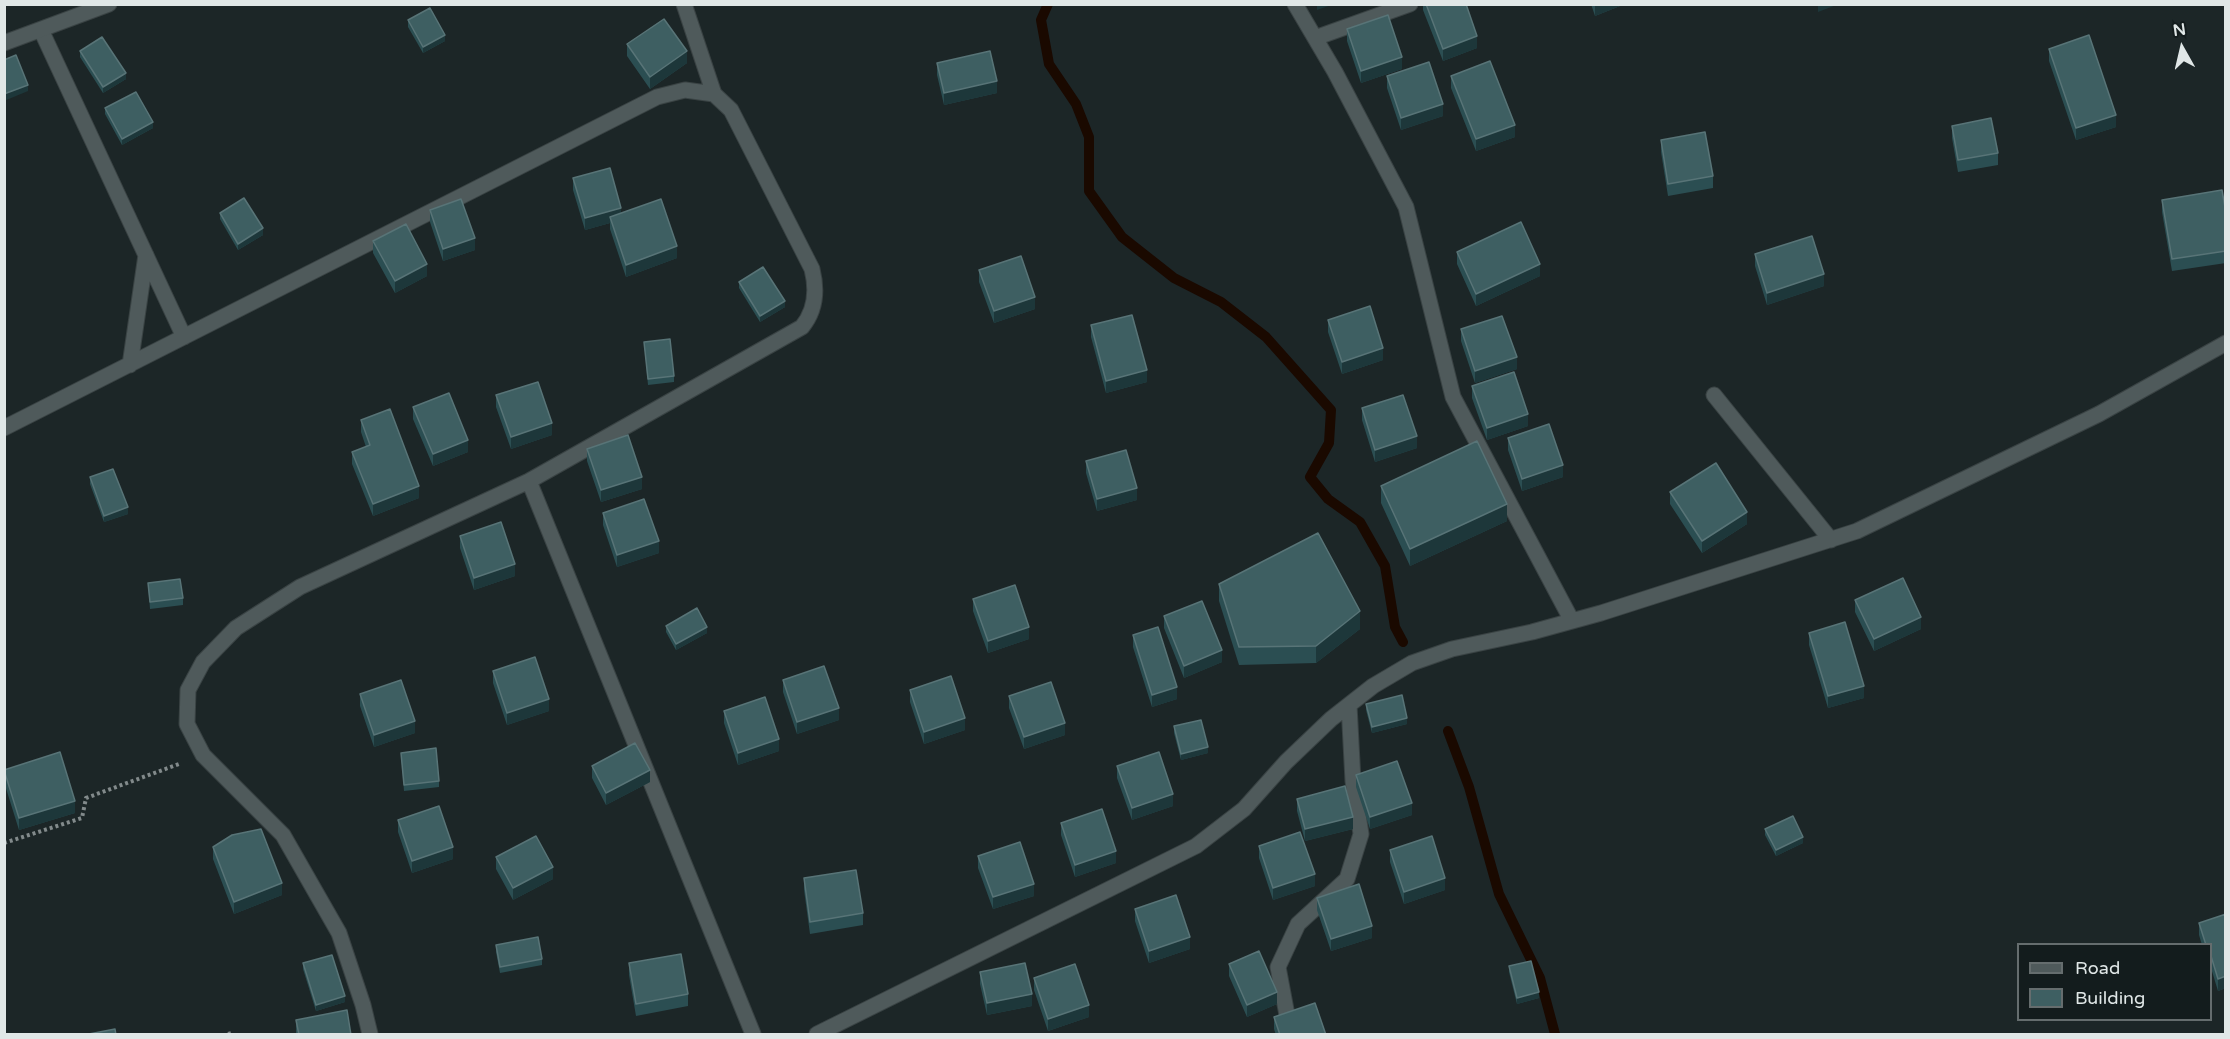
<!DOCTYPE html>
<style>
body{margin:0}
#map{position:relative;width:2230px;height:1039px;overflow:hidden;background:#1c2627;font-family:"Varela Round",sans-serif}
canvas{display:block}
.frame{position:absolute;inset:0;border:6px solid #e0e7e7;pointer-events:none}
.legend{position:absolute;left:2017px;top:943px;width:195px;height:78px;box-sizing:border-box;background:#131c1d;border:2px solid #656d6e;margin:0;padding:8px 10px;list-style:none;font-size:18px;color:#e0e7e7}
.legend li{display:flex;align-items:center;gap:12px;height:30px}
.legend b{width:30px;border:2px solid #656d6e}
.north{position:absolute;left:2152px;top:18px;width:60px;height:60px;-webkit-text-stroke:4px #131c1d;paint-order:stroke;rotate:352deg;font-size:16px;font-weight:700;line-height:24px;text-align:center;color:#e0e7e7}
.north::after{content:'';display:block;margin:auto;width:21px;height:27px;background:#e0e7e7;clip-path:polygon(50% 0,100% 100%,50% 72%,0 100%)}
</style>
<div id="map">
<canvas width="2230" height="1039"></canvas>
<div class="frame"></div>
<ul class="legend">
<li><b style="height:8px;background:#4f5a5b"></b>Road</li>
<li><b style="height:16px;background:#3e5f62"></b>Building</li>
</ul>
<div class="north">N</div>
</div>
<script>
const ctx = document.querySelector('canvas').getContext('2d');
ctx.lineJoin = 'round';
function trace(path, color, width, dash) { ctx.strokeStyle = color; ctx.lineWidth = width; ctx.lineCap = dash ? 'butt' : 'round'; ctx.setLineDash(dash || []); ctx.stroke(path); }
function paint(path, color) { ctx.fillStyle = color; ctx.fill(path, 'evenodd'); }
trace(new Path2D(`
 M1048 4 1041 20 1049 64 1076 104 1089 137V191L1122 237 1174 278 1221 302 1266 337 1331 410 1329 443 1310 477 1328 499 1360 522 1385 566 1395 627 1403 642
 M1448 731 1469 787 1499 894 1540 978 1555 1034`), '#1a0900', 10);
const minor = new Path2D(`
 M684 4 714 94
 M1295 4 1335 72 1406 207 1453 397 1572 621
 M41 30 184 337
 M1315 38 1410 4
 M130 365 146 255
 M1714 395 1831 540
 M4 428 657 97 685 90 714 94 731 110 812 269C817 289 816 310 802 327L529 481 300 587 236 628 203 662 188 690 187 724 203 755 283 835 339 933 363 1005 370 1034
 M529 481 753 1034
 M1287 1015 1278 967 1298 924 1347 879 1361 834 1353 781 1349 705
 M817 1034 1196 846 1244 809 1286 762 1331 719 1373 686 1412 663 1452 649 1532 632 1601 613 1857 531 2099 414 2226 343`);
const tertiary = new Path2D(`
 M4 43 109 4`);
trace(minor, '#3a4344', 17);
trace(tertiary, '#3a4344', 17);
trace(new Path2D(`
 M4 843 82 818 86 798 179 764
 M228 1034 232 1033`), '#828a8b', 4, [3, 3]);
trace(minor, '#4f5a5b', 15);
trace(tertiary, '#4f5a5b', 15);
paint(new Path2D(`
 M1423 4H1466L1477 48 1443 61 1423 10Z
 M1591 4H1625L1595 16Z
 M408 20 445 41 423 53 408 27Z
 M1347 29 1402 69 1361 83 1347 41Z
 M627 44 687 63 650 89 627 56Z
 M2049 49 2116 127 2076 140 2049 61Z
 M80 51 126 79 103 93 80 57Z
 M937 63 997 93 944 105 937 75Z
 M1387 76 1443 116 1401 130 1387 88Z
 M1451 76 1515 137 1476 151 1451 88Z
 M105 108 153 128 122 145 105 114Z
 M1952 126 1998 153V165L1958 172 1952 138Z
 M1661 140 1713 176V188L1668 196 1661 152Z
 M573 178 621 213 677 258 626 277 610 229V223L585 230 573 190Z
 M2162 200 2226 213V263L2172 271 2162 212Z
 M430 210 475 250 443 261 430 222Z
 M220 213 263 235 238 250 220 219Z
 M373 241 427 276 395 293 373 253Z
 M1457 252 1540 276 1476 306 1457 264Z
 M1755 254 1824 286 1767 305 1755 266Z
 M979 270 1035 309 994 323 979 282Z
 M739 282 785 307 760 322 739 288Z
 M1328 320 1383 360 1342 374 1328 332Z
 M1091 325 1147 382 1106 393 1091 337Z
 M1461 329 1517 369 1475 383 1461 341Z
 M644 342 674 376V382L648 385Z
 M1472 386 1528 426 1487 440 1472 398Z
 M496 395 552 435 511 449 496 407Z
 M413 407 468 452 433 466 413 419Z
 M1362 408 1417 448 1375 462 1362 420Z
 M361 420 419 498 373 516 352 464V452L366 447 361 432Z
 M1508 438 1563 477 1522 491 1508 450Z
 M587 449 642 489 601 502 587 461Z
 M1086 461 1137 500 1097 511 1086 473Z
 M90 477 128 514 104 522 90 484Z
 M1381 486 1507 521 1410 566 1381 503Z
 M1670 492 1747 524 1702 553 1670 504Z
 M603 513 659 553 617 567 603 525Z
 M460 536 515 576 474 590 460 548Z
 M148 583 183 598V605L150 609Z
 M1219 584 1360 629 1316 663 1239 665 1219 601Z
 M973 599 1029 639 988 653 973 611Z
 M1855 600 1921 629 1874 651 1855 612Z
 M1164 616 1222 662 1184 678 1164 628Z
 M666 626 707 633 676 650 666 632Z
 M1809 633 1864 698 1828 708 1809 645Z
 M1133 635 1177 699 1152 707 1133 647Z
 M493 671 549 711 507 725 493 683Z
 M783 680 839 720 797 734 783 692Z
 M910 690 965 730 924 744 910 702Z
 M360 694 415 733 374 747 360 706Z
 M1009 696 1065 735 1024 749 1009 708Z
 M1366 704 1407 724 1372 733 1366 710Z
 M724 711 779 751 738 765 724 723Z
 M1174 726 1208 753 1181 760 1174 733Z
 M401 753 439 781V787L404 791Z
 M592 766 650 782 606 805 592 778Z
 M1117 766 1173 806 1132 820 1117 778Z
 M4 770 75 813 19 830 4 782Z
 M1356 775 1412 815 1370 829 1356 787Z
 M1297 799 1353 829 1305 841 1297 811Z
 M398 820 453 859 412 873 398 832Z
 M1061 823 1116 863 1075 877 1061 835Z
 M1765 829 1803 843 1776 856 1765 835Z
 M1259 846 1315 886 1273 900 1259 858Z
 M213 847 282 895 234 914 213 859Z
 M1390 850 1445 890 1404 904 1390 862Z
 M978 856 1034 896 993 909 978 868Z
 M496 857 553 879 513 900 496 869Z
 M804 878 863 913V925L810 934 804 890Z
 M1317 898 1372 938 1331 951 1317 910Z
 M1135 909 1190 949 1149 963 1135 921Z
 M2226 914V988L2218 991 2211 968V945H2202L2199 935V923Z
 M496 945 542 959V965L500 973 496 952Z
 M303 963 345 1002 316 1011 303 969Z
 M629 963 688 994V1006L636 1016 629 975Z
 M1229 964 1277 1004 1247 1017 1229 976Z
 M1509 966 1539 998 1517 1004 1509 972Z
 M980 972 1032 1006 987 1015 980 984Z
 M1034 978 1089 1017 1048 1031 1034 990Z
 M1274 1017 1326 1035H1276L1274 1029Z
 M296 1020 351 1035H296Z`), '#2b4e52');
paint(new Path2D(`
 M1317 4H1334L1317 10Z
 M1595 4H1625L1595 16Z
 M1818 4H1839L1818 12Z
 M445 35V41L423 53V47Z
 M1477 36V48L1443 61V49Z
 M687 51V63L650 89V77Z
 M1402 57V69L1361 83V71Z
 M126 73V79L103 93V87Z
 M997 81V93L944 105V93Z
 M28 85V91L4 101V94Z
 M1443 104V116L1401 130V118Z
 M2116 115V127L2076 140V128Z
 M153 122V128L122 145V139Z
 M1515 125V137L1476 151V139Z
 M621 208V220L610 217V223L585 230V218Z
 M263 228V235L238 250V244Z
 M475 238V250L443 261V249Z
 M677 246V258L626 277V265Z
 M427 264V276L395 293V281Z
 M1540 264V276L1476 306V294Z
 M1824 274V286L1767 305V293Z
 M1035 297V309L994 323V311Z
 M785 301V307L760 322V316Z
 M1383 348V360L1342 374V362Z
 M1517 357V369L1475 383V371Z
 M1147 370V382L1106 393V381Z
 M1528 414V426L1487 440V428Z
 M552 423V435L511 449V437Z
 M1417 436V448L1375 462V450Z
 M468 440V452L433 466V454Z
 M1563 465V477L1522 491V479Z
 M642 477V489L601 502V490Z
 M419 486V498L373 516V504Z
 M1137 488V500L1097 511V499Z
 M1507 504V521L1410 566V549Z
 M128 507V514L104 522V516Z
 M1747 512V524L1702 553V541Z
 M659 541V553L617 567V555Z
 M515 564V576L474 590V578Z
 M1360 611V629L1316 663V646Z
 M1921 617V629L1874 651V639Z
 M707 627V633L676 650V644Z
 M1029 627V639L988 653V641Z
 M1222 650V662L1184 678V666Z
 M1864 686V698L1828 708V696Z
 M1177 687V699L1152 707V695Z
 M549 699V711L507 725V713Z
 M839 708V720L797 734V722Z
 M965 718V730L924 744V732Z
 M1407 718V724L1372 733V727Z
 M415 721V733L374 747V735Z
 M1065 723V735L1024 749V737Z
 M779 739V751L738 765V753Z
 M1208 747V753L1181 760V754Z
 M650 770V782L606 805V793Z
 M1173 794V806L1132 820V808Z
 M75 801V813L19 830V818Z
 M1412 803V815L1370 829V817Z
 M1353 817V829L1305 841V829Z
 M1803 837V843L1776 856V850Z
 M453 847V859L412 873V861Z
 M1116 851V863L1075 877V865Z
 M553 867V879L513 900V888Z
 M1315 874V886L1273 900V888Z
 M1445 878V890L1404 904V892Z
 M282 883V895L234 914V902Z
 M1034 884V896L993 909V897Z
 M1372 926V938L1331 951V939Z
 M1190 937V949L1149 963V951Z
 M2226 976V988L2218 991V979Z
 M1277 992V1004L1247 1017V1005Z
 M1539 992V998L1517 1004V998Z
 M1032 994V1006L987 1015V1003Z
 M345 996V1002L316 1011V1005Z
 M1089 1005V1017L1048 1031V1019Z`), '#1d373a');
const building = new Path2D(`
 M1426 4H1466L1477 36 1443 49Z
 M430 8 445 35 423 47 408 20Z
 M1388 15 1402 57 1361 71 1347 29Z
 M664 19 687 51 650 77 627 44Z
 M2089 35 2116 115 2076 128 2049 49Z
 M102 37 126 73 103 87 80 51Z
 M990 51 997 81 944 93 937 63Z
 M16 55 28 85 4 94V60Z
 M1490 61 1515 125 1476 139 1451 76Z
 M1429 62 1443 104 1401 118 1387 76Z
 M136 92 153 122 122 139 105 108Z
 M1991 118 1998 153 1958 160 1952 126Z
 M1705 132 1713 176 1668 184 1661 140Z
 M610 168 621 208 585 218 573 178Z
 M2222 190 2226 213V251L2172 259 2162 200Z
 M244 198 263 228 238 244 220 213Z
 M461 199 475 238 443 249 430 210Z
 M661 199 677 246 626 265 610 217Z
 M1521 222 1540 264 1476 294 1457 252Z
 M406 224 427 264 395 281 373 241Z
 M1812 236 1824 274 1767 293 1755 254Z
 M1021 256 1035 297 994 311 979 270Z
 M763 267 785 301 760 316 739 282Z
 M1370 306 1383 348 1342 362 1328 320Z
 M1132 315 1147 370 1106 381 1091 325Z
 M1502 316 1517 357 1475 371 1461 329Z
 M670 339 674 376 648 379 644 342Z
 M1514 372 1528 414 1487 428 1472 386Z
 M538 382 552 423 511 437 496 395Z
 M449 393 468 440 433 454 413 407Z
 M1403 395 1417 436 1375 450 1362 408Z
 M390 409 419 486 373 504 352 452 370 445 361 420Z
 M1549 424 1563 465 1522 479 1508 438Z
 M628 435 642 477 601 490 587 449Z
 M1477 441 1507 504 1410 549 1381 486Z
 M1126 450 1137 488 1097 499 1086 461Z
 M1716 463 1747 512 1702 541 1670 492Z
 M113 469 128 507 104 516 90 477Z
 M644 499 659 541 617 555 603 513Z
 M501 522 515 564 474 578 460 536Z
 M1318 533 1360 611 1316 646 1239 647 1219 584Z
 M1903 578 1921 617 1874 639 1855 600Z
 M180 579 183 598 150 602 148 583Z
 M1015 585 1029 627 988 641 973 599Z
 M1202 601 1222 650 1184 666 1164 616Z
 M697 608 707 627 676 644 666 626Z
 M1845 622 1864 686 1828 696 1809 633Z
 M1158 627 1177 687 1152 695 1133 635Z
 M535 657 549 699 507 713 493 671Z
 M824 666 839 708 797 722 783 680Z
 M951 676 965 718 924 732 910 690Z
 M401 680 415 721 374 735 360 694Z
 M1051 682 1065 723 1024 737 1009 696Z
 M1402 695 1407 718 1372 727 1366 704Z
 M765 697 779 739 738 753 724 711Z
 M1201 720 1208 747 1181 754 1174 726Z
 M635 743 650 770 606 793 592 766Z
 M436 748 439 781 404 785 401 753Z
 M60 752 75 801 19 818 4 770Z
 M1159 752 1173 794 1132 808 1117 766Z
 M1397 761 1412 803 1370 817 1356 775Z
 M1345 786 1353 817 1305 829 1297 799Z
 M439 806 453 847 412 861 398 820Z
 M1102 809 1116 851 1075 865 1061 823Z
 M1793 816 1803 837 1776 850 1765 829Z
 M261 829 282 883 234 902 213 847 232 835Z
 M1300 832 1315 874 1273 888 1259 846Z
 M536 836 553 867 513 888 496 857Z
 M1432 836 1445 878 1404 892 1390 850Z
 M1020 842 1034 884 993 897 978 856Z
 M856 870 863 913 810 922 804 878Z
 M1359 884 1372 926 1331 939 1317 898Z
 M1176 895 1190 937 1149 951 1135 909Z
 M2226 914V976L2218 979 2211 956V945H2206L2199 923Z
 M538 937 542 959 500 967 496 945Z
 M1259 951 1277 992 1247 1005 1229 964Z
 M681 954 688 994 636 1004 629 963Z
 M332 955 345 996 316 1005 303 963Z
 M1531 961 1539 992 1517 998 1509 966Z
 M1025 963 1032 994 987 1003 980 972Z
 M1075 964 1089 1005 1048 1019 1034 978Z
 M1315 1003 1326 1035H1280L1274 1017Z
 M347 1010 351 1035H299L296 1020Z
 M115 1029 116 1035H89V1034Z`);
paint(building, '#3e5f62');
trace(building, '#587477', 1.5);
</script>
